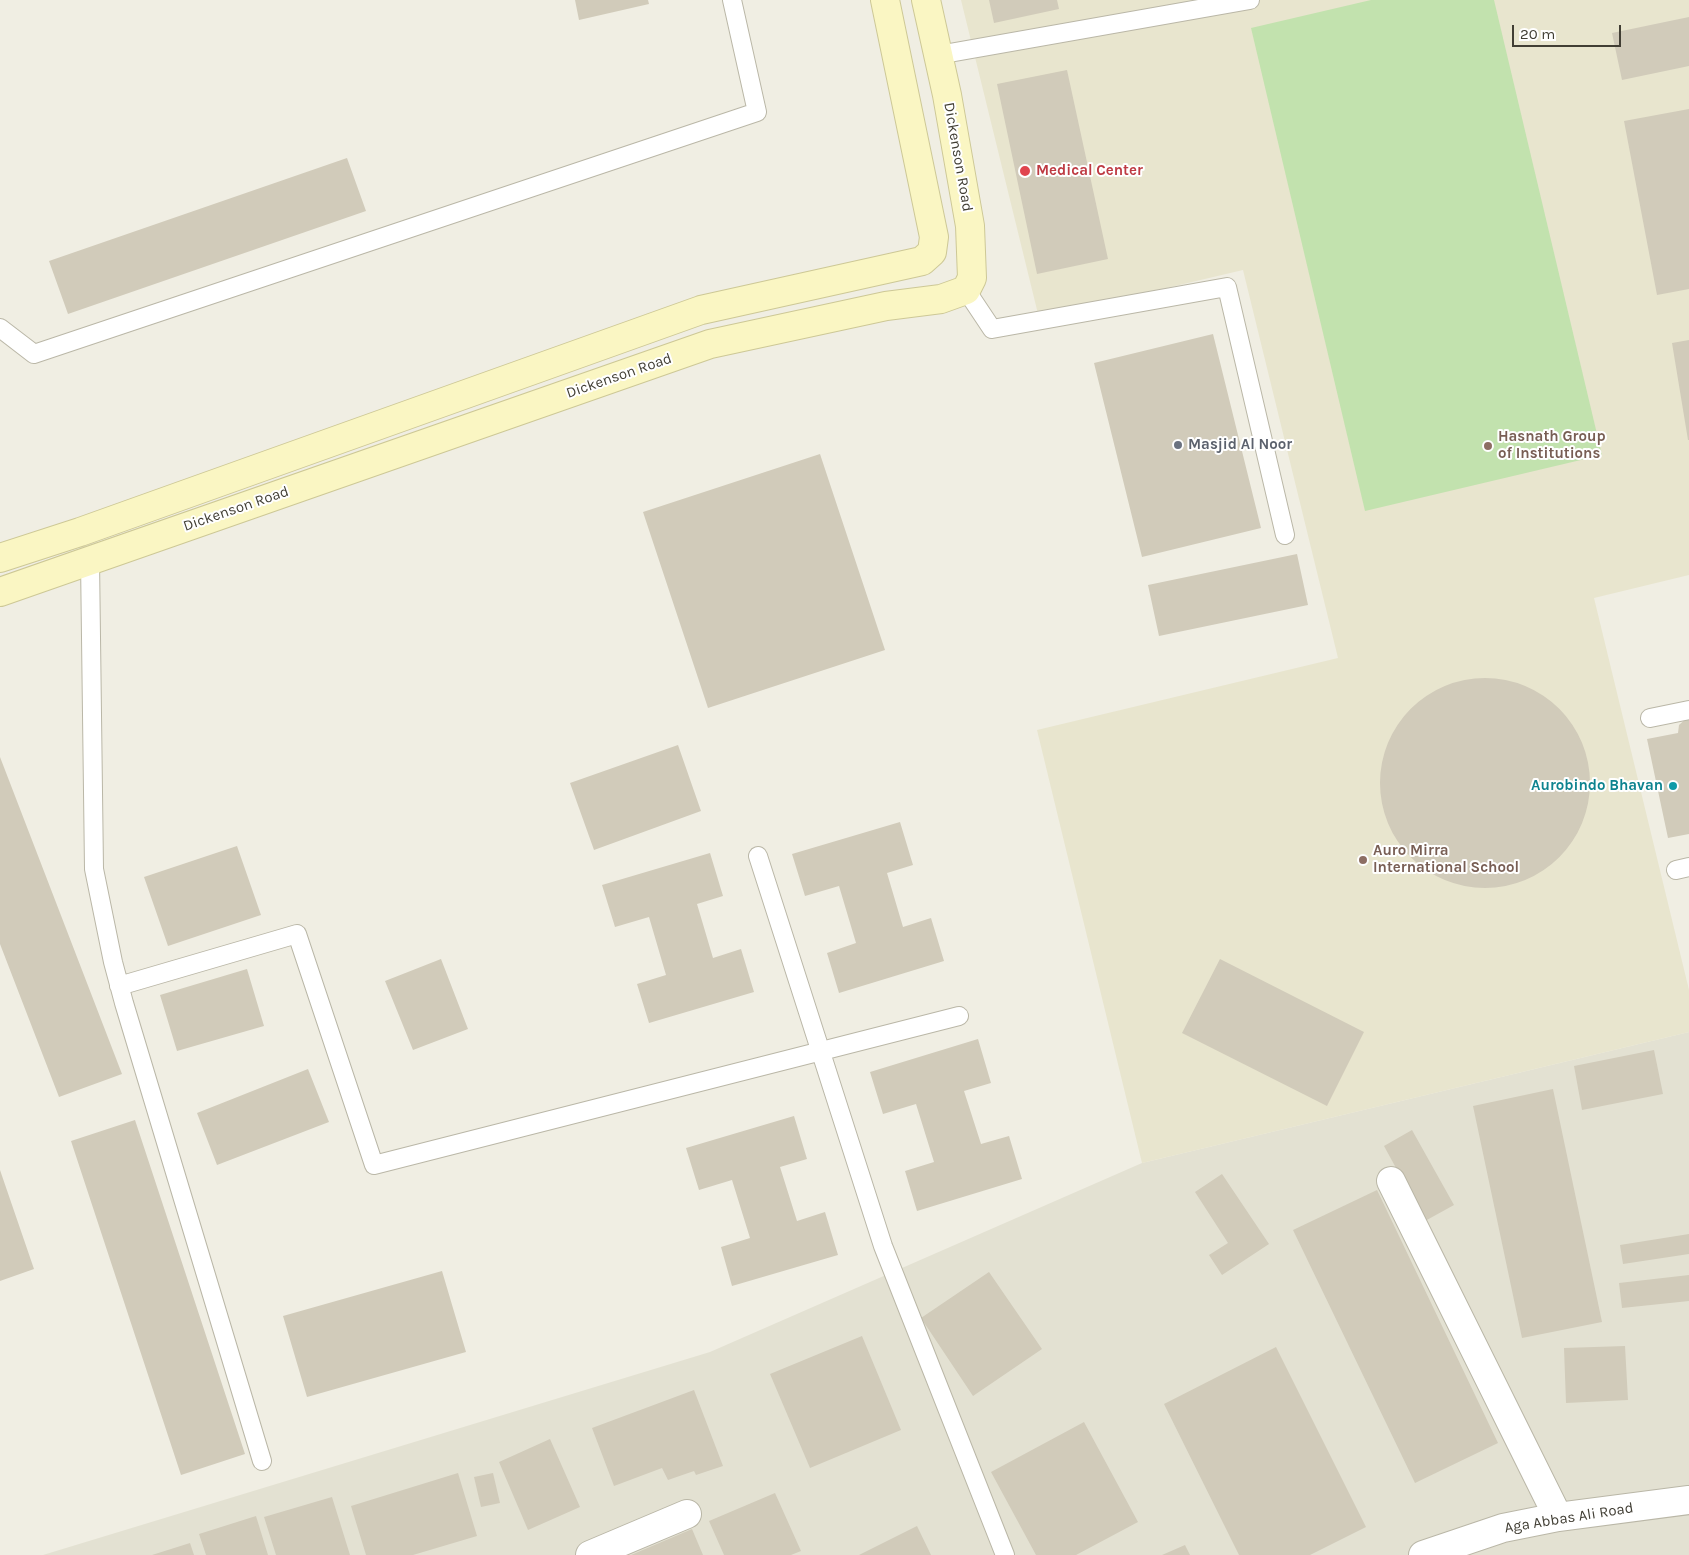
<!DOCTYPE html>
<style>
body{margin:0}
#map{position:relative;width:1689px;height:1555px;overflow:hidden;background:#f0eee3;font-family:Karla,sans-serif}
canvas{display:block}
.scale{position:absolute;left:1512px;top:25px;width:109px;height:22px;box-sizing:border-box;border:2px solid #413e34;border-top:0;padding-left:6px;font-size:15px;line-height:18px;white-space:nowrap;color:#413e34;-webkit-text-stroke:4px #fff;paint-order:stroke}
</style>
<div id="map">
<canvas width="1689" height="1555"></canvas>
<div class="scale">20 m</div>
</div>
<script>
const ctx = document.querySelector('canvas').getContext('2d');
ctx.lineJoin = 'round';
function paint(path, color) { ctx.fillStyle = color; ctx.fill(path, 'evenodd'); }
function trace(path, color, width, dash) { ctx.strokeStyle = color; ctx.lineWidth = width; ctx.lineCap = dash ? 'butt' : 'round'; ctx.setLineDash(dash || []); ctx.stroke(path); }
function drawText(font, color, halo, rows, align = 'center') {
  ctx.font = font + ' Karla,sans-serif'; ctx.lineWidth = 4; ctx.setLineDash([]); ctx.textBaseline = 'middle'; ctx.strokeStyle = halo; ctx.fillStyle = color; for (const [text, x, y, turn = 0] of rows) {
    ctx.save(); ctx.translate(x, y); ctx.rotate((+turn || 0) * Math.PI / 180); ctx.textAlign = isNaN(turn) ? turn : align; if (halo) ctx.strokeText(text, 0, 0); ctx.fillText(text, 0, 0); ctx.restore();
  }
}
paint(new Path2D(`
 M1689 1032V1555H43L710 1352 1142 1163Z`), '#e3e1d2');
paint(new Path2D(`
 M961 0H1689V575L1594 598 1689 990V1032L1142 1163 1037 730 1338 658 1243 270 1039 318Z`), '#e8e5ce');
paint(new Path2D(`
 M1371 0H1494L1602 455 1365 511 1251 28Z`), '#c2e2ae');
paint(new Path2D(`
 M575 0H648L649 4 579 20Z
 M989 0H1057L1059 9 994 23Z
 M1689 17V66L1622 80 1612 33Z
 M1067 70 1108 259 1037 274 997 84Z
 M1689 109V289L1657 295 1624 121Z
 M347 158 366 211 68 314 49 261Z
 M1213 334 1261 528 1142 557 1094 363Z
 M1689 340V440H1688L1672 343Z
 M820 454 885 650 708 708 643 512Z
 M1297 554 1308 605 1159 636 1148 585Z
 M1380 783a105 105 0 1 1 210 0a105 105 0 1 1-210 0Z
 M1689 716V834L1668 838 1647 739 1678 733 1679 725Z
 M678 745 701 811 594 850 570 783Z
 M0 757 122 1074 59 1097 0 944Z
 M900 822 913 865 887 873 903 927 931 918 944 961 839 993 827 953 856 943 839 886 805 896 792 854Z
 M237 846 261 915 168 946 144 877Z
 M710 853 723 896 697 904 713 958 741 949 754 992 649 1023 637 984 666 975 649 917 615 927 602 885Z
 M441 959 468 1029 413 1050 385 981Z
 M1220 959 1364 1032 1327 1106 1182 1033Z
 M247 969 264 1026 177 1051 160 995Z
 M978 1039 991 1083 964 1091 981 1144 1009 1136 1022 1179 917 1211 905 1171 934 1162 916 1104 883 1114 870 1072Z
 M1654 1050 1663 1094 1582 1110 1574 1066Z
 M308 1069 329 1122 217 1165 197 1113Z
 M1553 1089 1602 1322 1522 1338 1473 1106Z
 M794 1116 807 1159 780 1167 797 1221 825 1212 838 1255 732 1286 721 1247 750 1238 732 1180 699 1190 686 1148Z
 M135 1120 245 1454 181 1475 71 1141Z
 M1412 1130 1454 1205 1425 1221 1384 1146Z
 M0 1170 34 1269 0 1281Z
 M1222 1174 1269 1244 1222 1275 1209 1255 1228 1243 1195 1192Z
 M1377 1190 1498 1443 1415 1483 1293 1230Z
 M1689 1234V1254L1623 1264 1620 1245Z
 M442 1271 466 1352 307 1397 283 1316Z
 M989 1272 1042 1349 973 1396 921 1318Z
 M1689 1275V1301L1622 1308 1619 1283Z
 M862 1336 901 1430 810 1468 770 1374Z
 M1625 1346 1628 1400 1566 1403 1564 1348Z
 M1276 1347 1366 1527 1310 1555H1239L1164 1404Z
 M694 1390 723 1466 696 1475 694 1471 668 1480 662 1468 614 1486 592 1428Z
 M1084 1422 1138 1522 1076 1555H1036L991 1472Z
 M550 1439 580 1507 528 1530 499 1462Z
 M458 1473 477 1536 413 1555H366L351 1506Z
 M493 1473 500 1503 481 1507 474 1477Z
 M775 1493 801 1551 791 1555H724L709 1521Z
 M332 1497 350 1555H276L264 1517Z
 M256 1516 268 1555H206L199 1534Z
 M917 1526 931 1555H859Z
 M692 1529 703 1555H631Z
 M190 1543 194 1555H152Z
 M1185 1545 1190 1555H1162Z`), '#d1cbba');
const service = new Path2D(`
 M938 55 1250 0
 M966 290 992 329 1227 287 1285 535
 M0 328 34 354 757 112 732 0
 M90 560 94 869 113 962 124 1003 262 1461
 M1650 718 1689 710
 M758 856 883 1246 1005 1555
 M1676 870 1689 867
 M119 986 297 934 374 1165 959 1016`);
const minor = new Path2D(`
 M1391 1181 1558 1517
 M590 1555 687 1514
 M1423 1555 1503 1528 1558 1517 1689 1500`);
const secondary = new Path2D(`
 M0 558 80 532 701 310 922 261 932 252 934 237 885 0
 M0 592 710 344 886 306 941 299 966 290 972 278 970 226 947 95 926 0`);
trace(service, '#bab7a7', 20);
trace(minor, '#bab7a7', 30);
trace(secondary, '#cdc896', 30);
trace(service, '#fff', 18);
trace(minor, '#fff', 28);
trace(secondary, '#faf6c3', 28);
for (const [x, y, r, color] of [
 [1025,171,6,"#e0444e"],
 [1178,445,5,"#6b7280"],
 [1488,446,5,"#8d6e63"],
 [1673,786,5,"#0f9aa8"],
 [1363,860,5,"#8d6e63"]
]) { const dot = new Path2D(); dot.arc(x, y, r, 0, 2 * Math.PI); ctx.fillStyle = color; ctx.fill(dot); trace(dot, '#fff', 2); }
drawText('15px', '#413e34', '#fff', [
 ["Dickenson Road",958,157,80],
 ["Dickenson Road",619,376,-19],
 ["Dickenson Road",236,509,-19],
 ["Aga Abbas Ali Road",1569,1518,-9]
]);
drawText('bold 15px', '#be3a42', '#fff', [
 ["Medical Center",1036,171]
], 'left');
drawText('bold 15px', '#785e54', '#fff', [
 ["Hasnath Group",1498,437],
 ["of Institutions",1498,454],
 ["Auro Mirra",1373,851],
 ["International School",1373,868]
], 'left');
drawText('bold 15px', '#5b616d', '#fff', [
 ["Masjid Al Noor",1188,445]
], 'left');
drawText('bold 15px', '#0d838f', '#fff', [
 ["Aurobindo Bhavan",1663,786]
], 'right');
</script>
